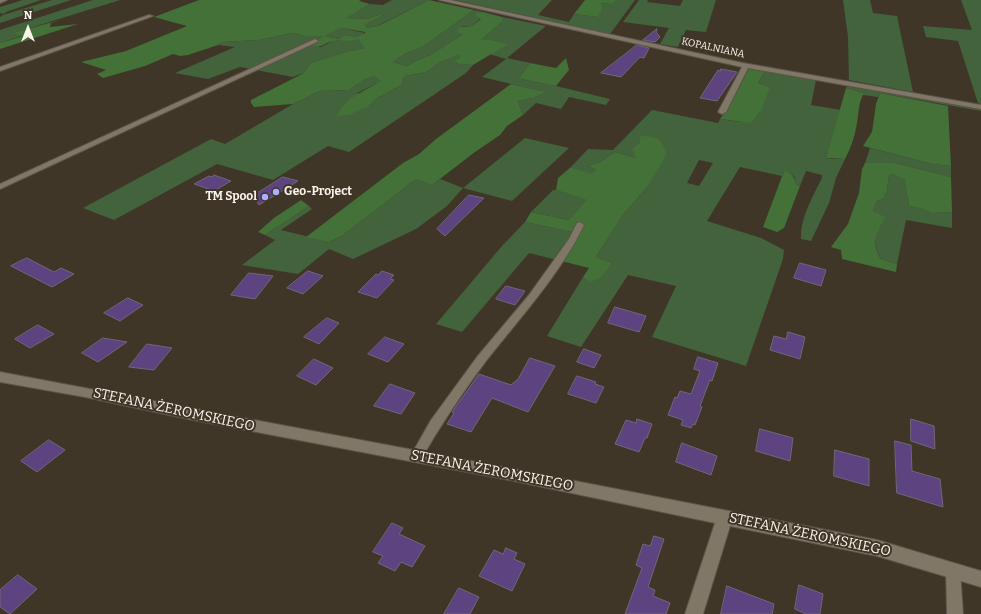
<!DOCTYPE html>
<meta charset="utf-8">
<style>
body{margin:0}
#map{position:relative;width:981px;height:614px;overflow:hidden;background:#3f3628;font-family:Bitter,serif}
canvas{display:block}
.north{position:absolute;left:8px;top:8px;width:40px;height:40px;-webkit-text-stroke:3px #3f3628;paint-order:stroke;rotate:0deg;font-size:11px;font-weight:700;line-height:16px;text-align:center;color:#f9f3ea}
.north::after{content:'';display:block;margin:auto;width:14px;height:18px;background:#f9f3ea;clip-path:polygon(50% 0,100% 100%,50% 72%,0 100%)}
</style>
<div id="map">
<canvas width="981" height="614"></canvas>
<div class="north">N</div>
</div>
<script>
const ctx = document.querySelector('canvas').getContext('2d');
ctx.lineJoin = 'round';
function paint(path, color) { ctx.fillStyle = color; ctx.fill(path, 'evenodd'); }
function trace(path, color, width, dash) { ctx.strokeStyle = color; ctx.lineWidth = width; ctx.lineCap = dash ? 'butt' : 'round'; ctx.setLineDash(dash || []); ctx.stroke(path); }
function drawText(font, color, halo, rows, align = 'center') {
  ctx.font = font + ' Bitter,serif'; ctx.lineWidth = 4; ctx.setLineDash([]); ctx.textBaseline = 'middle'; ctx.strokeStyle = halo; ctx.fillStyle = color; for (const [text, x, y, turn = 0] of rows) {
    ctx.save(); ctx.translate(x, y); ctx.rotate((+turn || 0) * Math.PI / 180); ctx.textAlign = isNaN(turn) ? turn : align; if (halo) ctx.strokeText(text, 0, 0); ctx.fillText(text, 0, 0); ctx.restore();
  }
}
paint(new Path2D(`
 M23 0H41L6 12 4 14 0 13V7Z
 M52 0H71L0 23V17L3 15Z
 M93 0H120L14 33 24 35 0 43V30Z
 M392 0H429L379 25 367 28 365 25 387 13H384L367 19 345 18 370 4 383 5Z
 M455 0H552L538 15 569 22 574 14 598 17 601 3 610 4 617 0H635L610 34Z
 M639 0H648L647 2 680 6 683 0H716L706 32 686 30 678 47 660 44 669 28 623 22Z
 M843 0H870L873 13 897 16 913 92 849 80 848 37Z
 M961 0H981V104L978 103 958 41 926 37 923 26 972 30Z
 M474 10 483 12 476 14 481 18 472 26H462L463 34 434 53 406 66 393 62 403 55 424 46Z
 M502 17 546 26 507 58 530 63 521 75V79L556 86 610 99 606 105 569 97 561 109 536 103 523 115 518 101 533 98 545 92 482 77 506 59 489 54 507 44 492 40H481L502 22Z
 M342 28 365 33 356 37 344 35 339 39 323 36 310 44 321 47 333 41 358 39 366 48 346 52 311 63 304 73 293 77 240 67 208 79 175 73 235 47 218 45 221 42 259 40 292 33 306 36H323Z
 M459 55 460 57 454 61 459 64 473 65 466 73 349 152 328 146 273 180 217 164 114 220 83 208 211 139 225 144 293 104 320 91 349 90 364 80 374 76 382 81 357 93 369 106 377 98 402 85V79L405 76 426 72 439 63Z
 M765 71 816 80 811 105 841 110 826 158 833 159H845L836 178 829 203 811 241 801 239C800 218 813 196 822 178V175L806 171 800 186 796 184 794 176 784 171 782 176 740 167 707 221 761 238 784 250 783 259 746 366 652 337 676 286 628 275 581 347 547 336 583 277 591 281 612 263 596 257 622 216 648 186 640 136V143L636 158 615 152 602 161 588 166 596 170 590 175 571 167 588 149 613 150 652 110 718 123 720 119 741 122 770 87 758 83ZM699 160 713 163 699 186 687 183Z
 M847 86 981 109V111L880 93 878 97 863 95 864 93 846 88Z
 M525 138 569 148 512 201 463 188 447 206 416 229 353 259 329 249 298 274 242 265 275 240 265 235 309 206 312 209 281 230 329 242 342 236 416 179 432 185 440 179 463 188Z
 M870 148 932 164 951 166V177L895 163H865Z
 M892 174 907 180 905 183 909 206 919 208 932 213 952 212V228L906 220 897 264 881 259C874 247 874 236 882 224L873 211 877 201 883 199 887 191 889 176Z
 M553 190H556L588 200 569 220 531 212Z
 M525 222 572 232 553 259 529 253 462 332 436 324 502 246Z`), '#43633c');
paint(new Path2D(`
 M199 0H361L359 1 370 4 346 18 367 19 384 13H387L365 25 367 28 380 25 429 0 474 10 424 46 403 55 393 62 406 66 434 53 463 34 457 32 460 27 472 26 481 19 476 16V13L483 12 502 17V22L481 40H492L508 44 473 65 459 64 454 61 460 57 459 55 439 63 426 72 405 76 402 79V85L377 98 369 106 349 115 337 116C345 97 365 91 381 81L374 76 364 80 349 90 320 91 293 104 254 107 251 103V100L304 73 311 63 346 52 365 48 358 39C350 43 341 39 333 41 319 45 326 48 309 45L323 36H306L292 33 259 40 221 42 218 45 188 55 180 56 173 54 145 66 103 78 97 74 106 70 81 62 126 51 187 26 154 17ZM342 28 365 32V33L356 37 344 35 339 39 324 36Z
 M585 0H617L611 4 601 3 602 9 598 17 574 14Z
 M60 20 51 23 50 27 78 24 0 49V43L23 36 13 33Z
 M566 58 569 70 556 86 521 79V75L530 63 556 68Z
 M749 68 765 71 758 83 770 87 761 110 751 123 720 119 731 103Z
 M511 84 546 92 533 98 518 101 523 115 507 126 500 135 475 152 432 185 416 179 342 236 329 242 306 237 403 163 419 154 436 139Z
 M846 88 864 93C858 104 859 111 857 123 855 136 851 148 845 159L826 158Z
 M880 93 948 106 951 166 932 164 863 146 872 132 876 104Z
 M640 136C658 137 660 137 667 154L648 186 622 216 596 257 612 263 601 277 591 282 583 277 589 268 553 259 572 232 525 222 531 212 569 220 587 200 556 190 558 178 571 167 590 174 596 170 588 166 602 161 615 152 636 158 632 149 640 143Z
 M865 163H895L951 177 952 212 932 213 919 208 909 206 905 183 906 180 892 174 889 176 887 191 883 199 877 201 873 211 885 217C878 234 870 241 881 259L897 264 896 272 842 259 841 250 831 247 848 224 859 193 862 169Z
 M784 171C792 173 794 176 796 184L800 186 784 228 777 232 763 227Z
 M301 200 309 206 303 210 265 235 258 232 274 218Z`), '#437138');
const building = new Path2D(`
 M657 29 656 32 660 37 655 42 643 40Z
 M637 45 649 48 644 58 640 57 621 77 601 73Z
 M721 69 737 72 717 101 700 98 718 70 720 71Z
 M214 175 231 181 214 191 194 184 209 176 212 177Z
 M283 177 298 181 259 205 253 196Z
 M469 195 484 198 445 236 437 229Z
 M27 258 54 272 61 268 74 274 52 287 11 266Z
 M800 263 826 270 821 286 794 278Z
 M308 271 323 276 303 294 287 288Z
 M382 271 394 275 390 279 394 280 377 298 358 292 376 274 378 275Z
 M249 273 273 276 255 299 231 295Z
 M506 286 525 291 515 305 496 299Z
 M128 298 143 305 120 321 104 313Z
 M615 307 646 316 639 332 608 323Z
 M327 318 339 323 319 344 304 337Z
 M38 325 54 334 30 348 15 339Z
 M788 332 805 337 800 359 770 350 774 336 786 339Z
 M385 337 404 344 388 362 368 354Z
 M103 338 127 342 98 362 82 353Z
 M147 344 172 348 154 370 129 367Z
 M584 349 601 355 594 368 577 362Z
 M698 357 718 363 712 381 710 380 700 406 702 407 695 425 693 424 691 428 681 425 683 420 668 415 675 397 677 398 680 391 691 394 700 371 694 369Z
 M530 358 555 366 528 412 492 398 471 432 447 424 454 413 452 412 479 374 511 385 518 379Z
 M314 359 333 368 316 385 297 376Z
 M577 376 596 382 595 384 604 387 596 403 568 394Z
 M390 384 415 393 401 414 374 406Z
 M637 419 652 424 647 438H645L639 452 615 444 626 420 636 423Z
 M911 419 934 426 935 449 911 441Z
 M760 429 793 438 790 461 756 451Z
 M49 440 65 450 37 472 21 461Z
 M895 441 911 445 912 471 940 479 943 507 897 493Z
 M682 443 717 456 711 475 676 462Z
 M835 450 869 459V486L834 476Z
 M392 523 403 528 399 534 425 546 412 567 401 562 395 571 378 563 383 556 373 552Z
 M654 536 664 539 648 587 655 590 653 596 670 603 666 614H625L642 568 636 565 643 544 650 546Z
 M506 548 517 553 514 559 525 564 512 591 479 576 494 550 503 554Z
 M18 575 37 589 10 614 0 607V590Z
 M799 585 823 594 820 614H806L795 609Z
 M727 586 774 604 772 614H721Z
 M459 588 479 597 470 614H444Z`);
paint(building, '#5d437f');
trace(building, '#6e6878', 1);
const service = new Path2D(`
 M149 15 153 16 0 71V67Z
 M315 39 318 41 317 42 0 189V184Z
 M580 222 584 225C561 273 519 319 486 361 462 393 440 426 420 461L416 462 412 461 410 457 431 420 477 357 529 295 569 239 577 223Z
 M953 563 958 565 960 570 963 614H947L946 570 948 565Z`);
const minor = new Path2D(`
 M0 0H7L0 3Z
 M439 0H450L743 63 981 105V109L748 68 726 112 722 114 718 112 742 67Z
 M0 372 509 468 877 540 981 571V587L877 556 730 526 703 614H685L715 523 509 480 188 419 85 397 0 382Z`);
trace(service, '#5d5549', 2);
trace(minor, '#5d5549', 2);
paint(service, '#817767');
paint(minor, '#817767');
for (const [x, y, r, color] of [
 [276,192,4,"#a9b0fc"],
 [265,197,4,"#a9b0fc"]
]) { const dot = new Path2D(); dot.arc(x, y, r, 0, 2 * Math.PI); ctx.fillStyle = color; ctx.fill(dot); trace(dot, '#3f3628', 1.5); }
drawText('10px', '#f9f3ea', '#3f3628', [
 ["KOPALNIANA",713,48,12]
]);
drawText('bold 12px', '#f9f3ea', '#3f3628', [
 ["Geo-Project",284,192],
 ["TM Spool",257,197,"right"]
], 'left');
drawText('14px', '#f9f3ea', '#3f3628', [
 ["STEFANA ŻEROMSKIEGO",174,410,12],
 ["STEFANA ŻEROMSKIEGO",492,471,11],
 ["STEFANA ŻEROMSKIEGO",810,535,12]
]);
</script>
